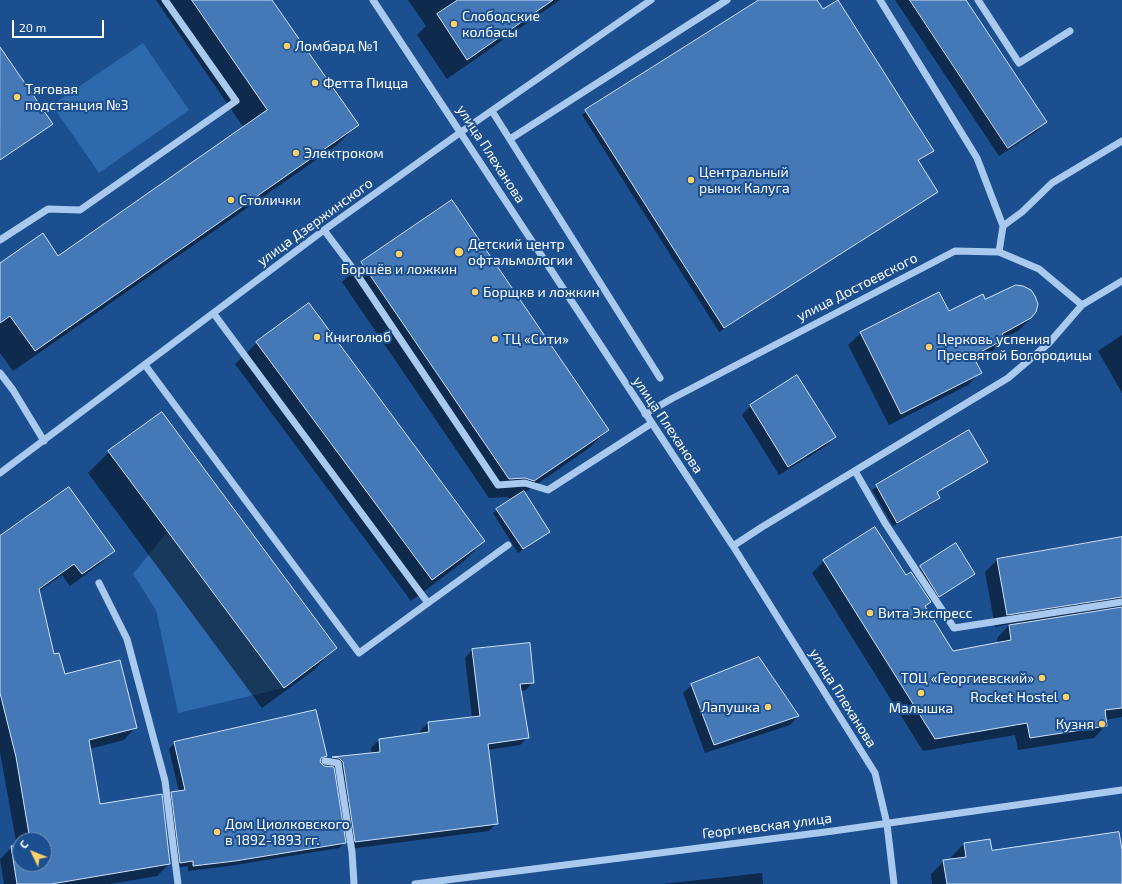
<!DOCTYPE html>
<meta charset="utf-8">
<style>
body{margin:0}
#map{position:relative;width:1122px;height:884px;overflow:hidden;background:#1b4f8f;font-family:"Exo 2",sans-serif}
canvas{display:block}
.north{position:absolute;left:12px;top:832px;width:40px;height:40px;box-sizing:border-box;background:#1b4f8f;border:1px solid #7695bc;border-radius:50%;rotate:313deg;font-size:11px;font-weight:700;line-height:16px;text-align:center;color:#fff}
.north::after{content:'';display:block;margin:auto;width:14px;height:18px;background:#ffd166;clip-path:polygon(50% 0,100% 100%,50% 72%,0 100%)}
.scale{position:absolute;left:12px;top:20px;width:92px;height:18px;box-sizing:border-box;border:2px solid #fff;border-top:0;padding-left:5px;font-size:12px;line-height:14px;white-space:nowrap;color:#fff;-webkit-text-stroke:3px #1b4f8f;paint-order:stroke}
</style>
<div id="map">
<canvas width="1122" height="884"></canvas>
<div class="north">С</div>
<div class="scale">20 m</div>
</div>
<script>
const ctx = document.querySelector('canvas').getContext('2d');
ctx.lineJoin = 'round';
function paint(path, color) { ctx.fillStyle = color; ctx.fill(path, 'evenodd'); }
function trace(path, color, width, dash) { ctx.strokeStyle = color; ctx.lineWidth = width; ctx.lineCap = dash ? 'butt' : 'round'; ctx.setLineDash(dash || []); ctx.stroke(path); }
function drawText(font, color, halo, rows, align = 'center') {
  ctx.font = font + ' "Exo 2",sans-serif'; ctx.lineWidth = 4; ctx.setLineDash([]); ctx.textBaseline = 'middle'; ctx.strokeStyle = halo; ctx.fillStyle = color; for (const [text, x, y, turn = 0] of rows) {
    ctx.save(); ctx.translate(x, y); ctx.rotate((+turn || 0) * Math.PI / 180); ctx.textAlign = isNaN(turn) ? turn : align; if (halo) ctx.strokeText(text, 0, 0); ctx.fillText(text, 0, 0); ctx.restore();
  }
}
paint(new Path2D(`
 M143 43 189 110 99 173 52 105Z
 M168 531 284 688 178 713 156 610 133 574Z`), '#2e69ad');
paint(new Path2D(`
 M156 0H271L357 125 336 146 13 371 0 353V264L58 257 244 128Z
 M408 0H560L447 79 417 35 426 26Z
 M761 0H816L932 150 918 161 937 192 719 332 582 115Z
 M895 0H965L1046 122 1037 131 999 156Z
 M0 72 52 124 0 161Z
 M362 263 608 430 588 449 524 493 549 532 518 553 493 513 513 499 505 497 489 498 342 282Z
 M985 301 1031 318 1018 331 1004 338 992 352 974 360 980 373 968 385 889 425 848 345 861 333 949 313Z
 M308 304 484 541 463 562 411 601 235 364 257 343Z
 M1122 335V393L1098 351Z
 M797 377 835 437 826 446 779 475 742 415 750 406Z
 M969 432 987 462 936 493 939 498 935 502 893 526 872 490Z
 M109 452 335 648 314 670 262 708 88 473Z
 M0 538 113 551 101 563 70 586 62 575 38 592 53 655 64 675 136 727 124 740 89 749 99 805 169 864 157 876 110 884H4L0 859 12 847H17L0 752ZM20 840H44V864H20Z
 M1122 538V717L1105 720 1106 725 1094 738 1018 750 1015 735 923 751 812 573 824 561 905 577 930 602 924 607 952 652 998 644 997 638 1010 624 995 627 985 572 997 560Z
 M955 545 974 574 935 600 916 571Z
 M472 650 533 682 526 690 521 691 528 737 520 745 487 750 497 823 489 831 348 849 336 770 331 766 325 765 332 758 372 754 371 748 379 740 421 734 420 731 428 723 472 718 465 658Z
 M758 658 798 716 790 725 705 753 683 693 692 685Z
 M175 743 325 756 319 763 344 843 339 848 229 866 188 871V866L175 868 166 798 172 793 179 792 169 749Z
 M990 840 991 852 1122 847V884H932L931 874 944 861 952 860 951 857 964 844Z
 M762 873 763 884H663Z`), '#0007');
const building = new Path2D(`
 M192 0H272L359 125 35 351 10 316 0 323V263L43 233 58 256 267 110Z
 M458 0H553L467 60 437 14Z
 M759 0H817L823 9 838 0 934 151 918 160 938 192 724 328 585 110Z
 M910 0H966L1047 122 1008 148Z
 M0 47 53 124 0 160Z
 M452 200 609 430 534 481 525 478 509 479 361 262Z
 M1016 285 1023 286 1031 290 1035 296 1038 304 1036 312 1031 318 1002 334 1005 339 973 356 982 373 901 414 860 332 939 292 949 311 983 294 985 299Z
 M309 303 485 541 432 580 256 342Z
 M797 375 836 437 788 467 750 405Z
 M162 412 337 648 284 688 108 451Z
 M969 430 988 462 937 492 940 498 897 523 876 485Z
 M69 487 115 551 82 574 74 564 39 589 54 654 59 653 65 674 120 660 137 728 89 740 100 804 162 794 170 864 51 884H17L11 846 20 845V864H44V840H30L16 757 0 693V536Z
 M524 491 550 532 523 549 496 509Z
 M875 527 906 575 911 572 931 602 925 606 953 651 1011 640 1009 625 1122 607V708L1105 710 1107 726 1030 738 1027 723 935 739 823 560Z
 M1122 537V597L1007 615 997 559Z
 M956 543 975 574 939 597 920 566Z
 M530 643 534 683 520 684 529 738 488 744 498 824 355 842 343 762 339 758 332 757 380 752 379 739 429 732 428 722 480 716 472 649Z
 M759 657 799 716 714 745 691 684Z
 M316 710 327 756 321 758 320 762 324 766 334 767 346 843 235 861 193 866V861L180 863 171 792 185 790 174 742Z
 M1119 832 1122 850V884H947L943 860 966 857 964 843 990 839 992 850Z`);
paint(building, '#4478b7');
trace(building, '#cfe3fa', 1);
trace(new Path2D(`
 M373 0 733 546 875 773 887 824 894 884
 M880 0 977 158 1003 226 999 252
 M978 0 1019 63 1070 31
 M492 111 660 378
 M510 139 727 0
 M1003 226 1022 212 1052 183 1122 141
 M324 230 354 270 498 485 525 483 548 490 652 423
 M0 240 48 209 80 210 236 101 165 0
 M145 365 359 653 428 603 214 314
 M0 373 13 390 44 441
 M645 414 673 398 955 251 999 252 1039 269 1082 305
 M855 471 885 523 954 628 1122 602
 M0 473 324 230 461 132 651 0
 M733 546 762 527 1008 378 1049 343 1082 305 1122 281
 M99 583 127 639 165 781 178 884
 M428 603 508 545
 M325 761 338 763 352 852 354 884
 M415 884 833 831 1122 790`), '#a9c9ee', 7);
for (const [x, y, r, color] of [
 [454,24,4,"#ffd166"],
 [287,46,4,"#ffd166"],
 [315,83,4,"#ffd166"],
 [17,97,4,"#ffd166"],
 [296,153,4,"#ffd166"],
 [691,180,4,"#ffd166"],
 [231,200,4,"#ffd166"],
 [459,252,5,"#ffd166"],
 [399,254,4,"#ffd166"],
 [475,292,4,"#ffd166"],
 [317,337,4,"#ffd166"],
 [495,339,4,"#ffd166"],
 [929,347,4,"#ffd166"],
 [870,613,4,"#ffd166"],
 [1042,678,4,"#ffd166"],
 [921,693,4,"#ffd166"],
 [1066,697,4,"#ffd166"],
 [768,707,4,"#ffd166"],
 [1102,724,4,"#ffd166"],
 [217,832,4,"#ffd166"]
]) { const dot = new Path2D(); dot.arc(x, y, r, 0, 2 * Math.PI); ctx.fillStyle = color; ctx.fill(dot); trace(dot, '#1b4f8f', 1.5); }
drawText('14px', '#fff', '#1b4f8f', [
 ["Слободские",462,16],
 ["колбасы",462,32],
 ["Ломбард №1",295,46],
 ["Фетта Пицца",323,83],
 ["Тяговая",25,89],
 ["подстанция №3",25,105],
 ["Электроком",304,153],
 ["Центральный",699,172],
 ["рынок Калуга",699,188],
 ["Столички",239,200],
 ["Детский центр",468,244],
 ["офтальмологии",468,260],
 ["Боршёв и ложкин",399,269,"center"],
 ["Борщкв и ложкин",483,292],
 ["Книголюб",325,337],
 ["ТЦ «Сити»",503,339],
 ["Церковь успения",937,339],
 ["Пресвятой Богородицы",937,355],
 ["Вита Экспресс",878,613],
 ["ТОЦ «Георгиевский»",1034,678,"right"],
 ["Rocket Hostel",1058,697,"right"],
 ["Лапушка",760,707,"right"],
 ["Малышка",921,708,"center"],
 ["Кузня",1094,724,"right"],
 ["Дом Циолковского",225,824],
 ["в 1892-1893 гг.",225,840]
], 'left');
drawText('14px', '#fff', '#1b4f8f', [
 ["улица Плеханова",491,154,57],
 ["улица Дзержинского",315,222,-36],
 ["улица Достоевского",857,287,-27],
 ["улица Плеханова",668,425,56],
 ["улица Плеханова",843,698,58],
 ["Георгиевская улица",767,826,-7]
]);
</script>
